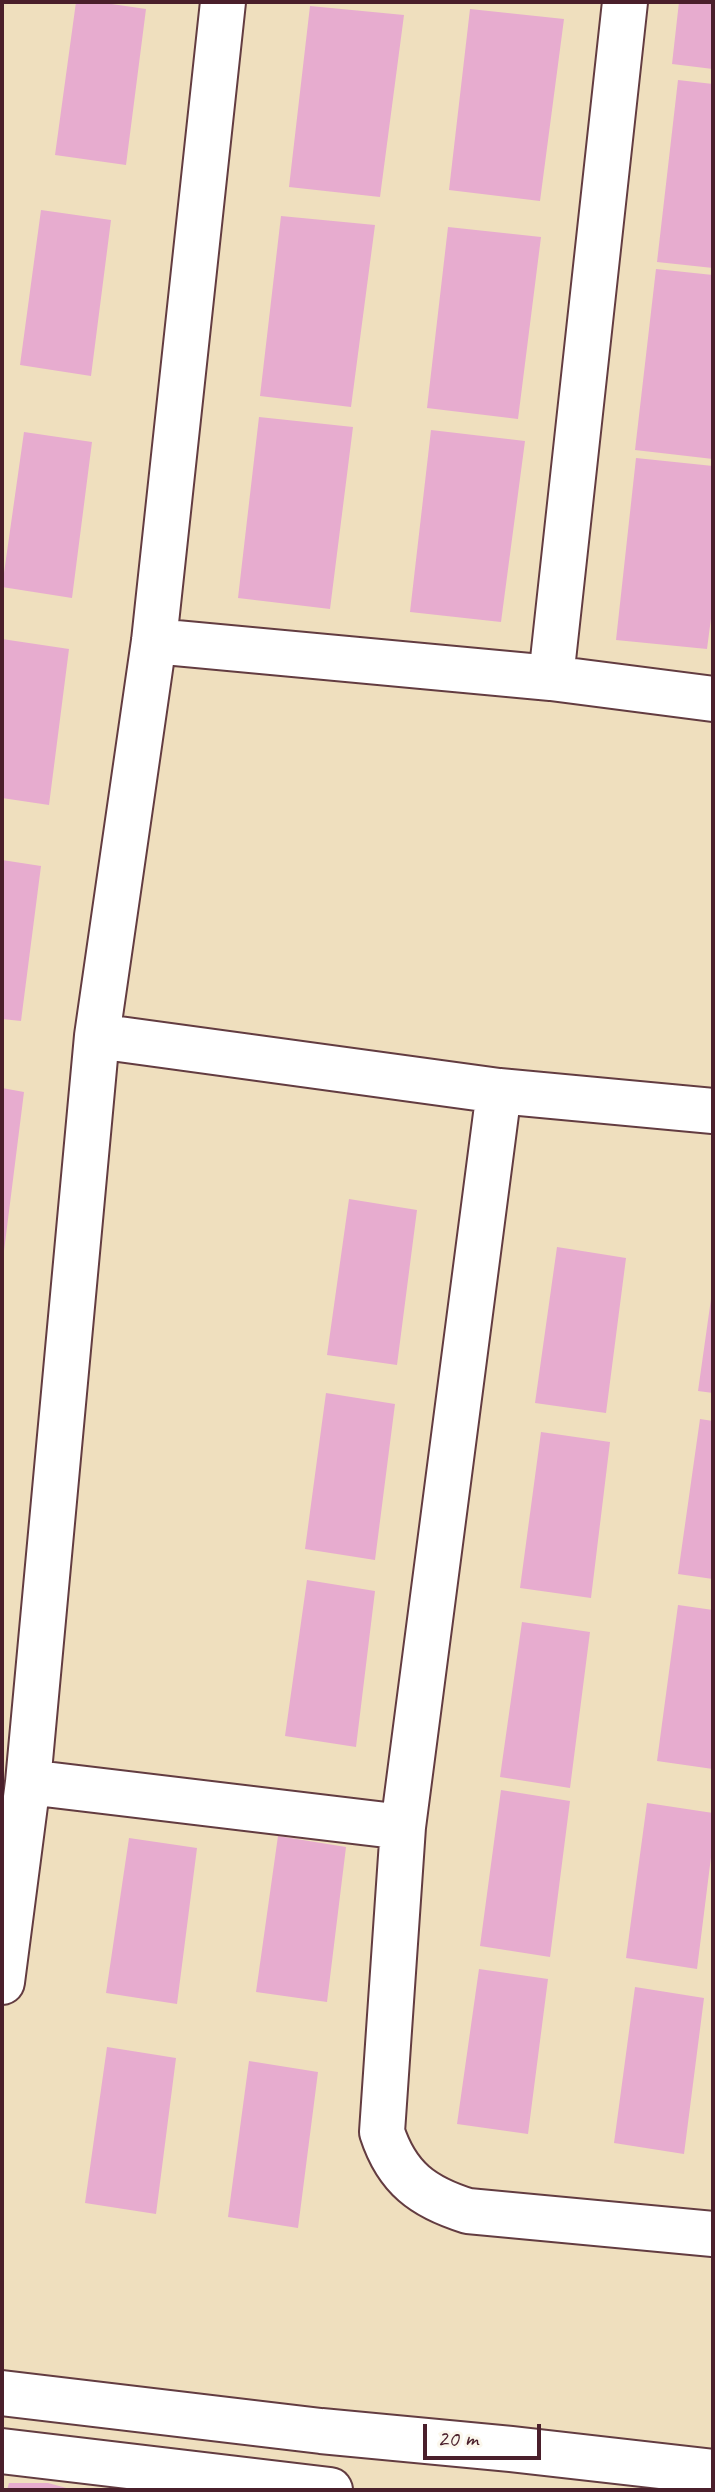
<!DOCTYPE html>
<style>
body{margin:0}
#map{position:relative;width:715px;height:2492px;overflow:hidden;background:#efdfbe;font-family:Caveat,sans-serif}
canvas{display:block}
.frame{position:absolute;inset:0;border:4px solid #4a1f2b;pointer-events:none}
.scale{position:absolute;left:423px;top:2424px;width:118px;height:36px;box-sizing:border-box;border:4px solid #4a1f2b;border-top:0;padding-left:10px;font-size:24px;line-height:28px;white-space:nowrap;color:#4a1f2b;-webkit-text-stroke:6px #fbf7ec;paint-order:stroke}
</style>
<div id="map">
<canvas width="715" height="2492"></canvas>
<div class="frame"></div>
<div class="scale">20 m</div>
</div>
<script>
const ctx = document.querySelector('canvas').getContext('2d');
ctx.lineJoin = 'round';
function paint(path, color) { ctx.fillStyle = color; ctx.fill(path, 'evenodd'); }
function trace(path, color, width, dash) { ctx.strokeStyle = color; ctx.lineWidth = width; ctx.lineCap = dash ? 'butt' : 'round'; ctx.setLineDash(dash || []); ctx.stroke(path); }
paint(new Path2D(`
 M76 2H98L146 9 126 165 55 155Z
 M679 2H713V69L672 64Z
 M310 6 404 15 380 197 289 187Z
 M470 9 564 19 540 201 449 190Z
 M678 80 713 84V268L657 262Z
 M41 210 111 220 91 376 20 365Z
 M281 216 375 225 351 407 260 396Z
 M448 227 541 237 518 419 427 408Z
 M656 269 713 275V459L635 450Z
 M259 417 353 427 330 609 238 598Z
 M431 430 525 441 501 622 410 612Z
 M24 432 92 442 72 598 2 587Z
 M636 458 713 466V603L707 649 616 640Z
 M2 639 69 649 49 805 2 798Z
 M2 860 41 866 21 1021 2 1019Z
 M2 1088 24 1092 4 1251H2Z
 M349 1199 417 1210 397 1365 327 1355Z
 M557 1247 626 1258 606 1413 535 1403Z
 M711 1299H713V1393L698 1391Z
 M326 1393 395 1404 375 1560 305 1549Z
 M700 1419 713 1421V1579L678 1574Z
 M541 1432 610 1442 591 1598 520 1588Z
 M307 1580 375 1591 356 1747 285 1736Z
 M678 1605 713 1610V1769L657 1761Z
 M522 1622 590 1632 570 1788 500 1777Z
 M501 1790 570 1801 550 1957 480 1946Z
 M647 1803 713 1813V1841L697 1969 626 1958Z
 M278 1836 346 1847 327 2002 256 1992Z
 M129 1838 197 1848 177 2004 106 1993Z
 M479 1969 548 1979 528 2134 457 2124Z
 M635 1987 704 1998 684 2154 614 2143Z
 M107 2047 176 2058 156 2214 85 2203Z
 M249 2061 318 2072 298 2228 228 2217Z
 M9 2483H48L70 2489 7 2490Z`), '#e7accf');
const minor = new Path2D(`
 M154 641 551 678 713 699
 M551 678 625 2
 M97 1036 499 1091 713 1111
 M499 1091 403 1827 382 2132C397 2178 423 2197 468 2211L713 2234
 M28 1782 403 1827
 M2 1982 28 1782 97 1036 154 641 223 2
 M2 2393 321 2431 511 2449 713 2472
 M2 2451 330 2490`);
trace(minor, '#633c41', 48);
trace(minor, '#fff', 44);
</script>
